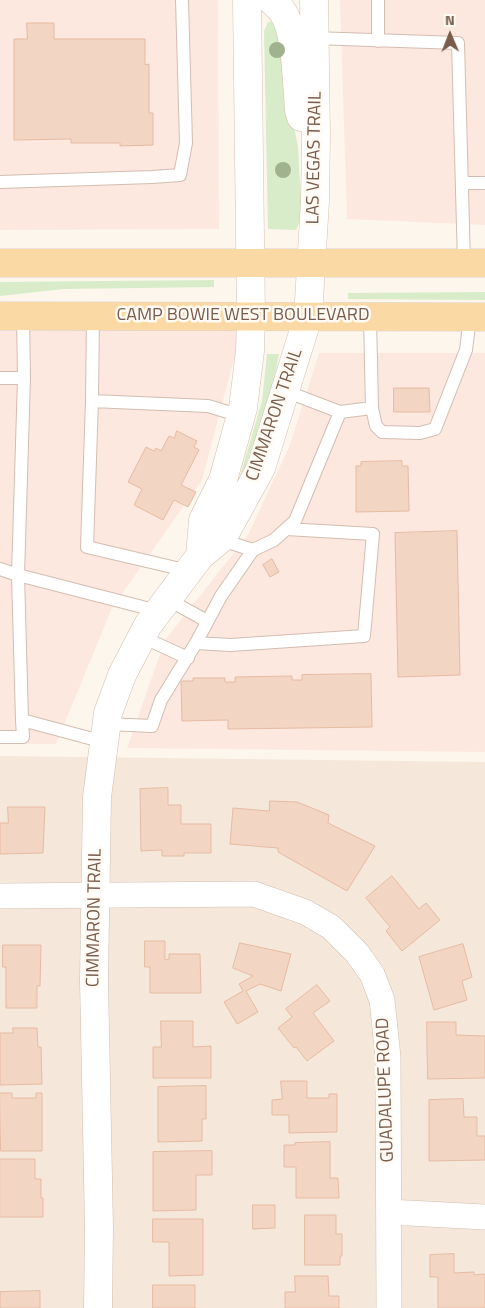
<!DOCTYPE html>
<style>
body{margin:0}
#map{position:relative;width:485px;height:1308px;overflow:hidden;background:#fdf6ec;font-family:"Titillium Web",sans-serif}
canvas{display:block}
.north{position:absolute;left:425px;top:10px;width:50px;height:50px;-webkit-text-stroke:4px #fffaf3;paint-order:stroke;rotate:359deg;font-size:14px;font-weight:700;line-height:20px;text-align:center;color:#7a5c4d}
.north::after{content:'';display:block;margin:auto;width:18px;height:22px;background:#7a5c4d;clip-path:polygon(50% 0,100% 100%,50% 72%,0 100%)}
</style>
<div id="map">
<canvas width="485" height="1308"></canvas>
<div class="north">N</div>
</div>
<script>
const ctx = document.querySelector('canvas').getContext('2d');
ctx.lineJoin = 'round';
function paint(path, color) { ctx.fillStyle = color; ctx.fill(path, 'evenodd'); }
function trace(path, color, width, dash) { ctx.strokeStyle = color; ctx.lineWidth = width; ctx.lineCap = dash ? 'butt' : 'round'; ctx.setLineDash(dash || []); ctx.stroke(path); }
function drawText(font, color, halo, rows, align = 'center') {
  ctx.font = font + ' "Titillium Web",sans-serif'; ctx.lineWidth = 5; ctx.setLineDash([]); ctx.textBaseline = 'middle'; ctx.strokeStyle = halo; ctx.fillStyle = color; for (const [text, x, y, turn = 0] of rows) {
    ctx.save(); ctx.translate(x, y); ctx.rotate((+turn || 0) * Math.PI / 180); ctx.textAlign = isNaN(turn) ? turn : align; if (halo) ctx.strokeText(text, 0, 0); ctx.fillText(text, 0, 0); ctx.restore();
  }
}
paint(new Path2D(`
 M0 756 485 762V1308H0Z`), '#f5e8da');
paint(new Path2D(`
 M0 0H218L219 229 0 230Z
 M340 0H485V225L347 219Z
 M244 321 202 480 112 608 56 744H0V326Z
 M319 353H485V752L127 748 165 640 248 535 290 445Z`), '#fde8e0');
paint(new Path2D(`
 M273 21 280 26 291 112 298 147 302 217 296 230 268 229 264 31 268 22Z
 M214 280V287L64 289 0 296V282Z
 M485 292V300L348 299V293Z
 M267 354H279L274 379 244 482 231 499 240 476 262 401Z`), '#d8ecc9');
const building = new Path2D(`
 M27 23H54V39H145V65L149 64V113H153V145L120 146V143H71V139L14 140V39H27Z
 M394 388H429L430 412H394Z
 M177 431 197 441 194 447 199 450 181 485 196 492 188 507 174 500 163 520 134 505 142 489 128 482 146 447 154 451 156 448 161 451 169 436 174 438Z
 M402 461V466H408L409 511 356 512V466H361V462Z
 M457 531 460 675 398 677 395 533Z
 M272 559 279 572 270 577 263 565Z
 M371 674 372 727 228 729V720L182 721 181 681H193V678H225V682H235V677L292 676V680H302V675Z
 M168 788V805H181V824H211V853H184V856H162V850L141 851 140 789Z
 M270 801 297 802 329 815 328 823 375 846 347 891 278 852V848L230 844 233 808 269 811Z
 M8 807H45L43 853 0 854V823H8Z
 M392 876 419 909 426 903 440 920 402 951 386 931 390 927 366 898Z
 M145 941H165V960L169 959V954H200L201 993H150V967H145Z
 M240 943 291 954 281 991 260 984 246 991 258 1012 237 1024 224 1002 243 991 239 984 253 976 233 968Z
 M463 944 472 977 462 981 467 1000 434 1010 419 957Z
 M3 945H41L40 986H37V1008H6V967H3Z
 M317 985 330 1001 313 1013 334 1041 307 1061 296 1047 294 1048 278 1028 292 1017 286 1009Z
 M161 1021H193V1047L211 1046V1078H153V1047H161Z
 M427 1022H456V1035L485 1036V1078L428 1079Z
 M13 1028H37L38 1047H41L42 1084 0 1085V1033H13Z
 M281 1081H307V1098H329V1094H337V1132L289 1133V1115H272V1100L282 1099Z
 M206 1086V1119H202V1141L158 1142V1087Z
 M0 1093H12V1098H36V1093H42V1151H1Z
 M463 1099 464 1117H477V1136H485V1160L429 1161V1100Z
 M330 1142V1178H338L339 1198H296V1167H284V1145H295V1143Z
 M212 1151V1175H196V1210L153 1211V1152Z
 M0 1159H35V1179H41V1198H43V1217H0Z
 M253 1205H275V1228L253 1229Z
 M305 1215H336V1234H342V1256H340V1265H305Z
 M153 1219H203V1275L169 1276V1242H153Z
 M454 1254V1273L474 1272V1275L485 1274V1308H438V1277H430V1255Z
 M295 1276H328L329 1296H339V1308H285V1292H295Z
 M153 1285H195V1308H153Z
 M40 1291V1308H0V1292Z`);
paint(building, '#f3d5c3');
trace(building, '#e6bba3', 1);
const service = new Path2D(`
 M378 0V41
 M314 38 458 43 464 263
 M0 182 152 177 180 175 186 143 182 0
 M462 183H485
 M23 316 24 378
 M93 316 92 401 208 406 241 416
 M0 378H24L18 575 158 611
 M92 401 87 547 189 571
 M372 408 376 426 382 432 420 433 435 429 466 350 470 317
 M340 412 372 408 370 317
 M223 537 231 543 253 550 274 540 295 521 340 412 285 391
 M253 550 221 596 196 643 231 645 364 636 373 534 286 529
 M0 569 18 575 22 720 104 742
 M167 599 207 621
 M142 637 188 658
 M107 724 152 726 161 700 196 643
 M0 737H23L22 720`);
const minor = new Path2D(`
 M0 896 254 894 305 912 331 927 357 953 372 974 382 1000 388 1057 389 1308
 M389 1212 485 1217`);
const tertiary = new Path2D(`
 M200 556 203 520 223 480 243 408 250 351 251 316
 M98 1308 99 1228 94 980 97 797 108 713 122 675 148 625 200 556 223 537 261 468 308 317`);
const secondary = new Path2D(`
 M247 0 251 316
 M271 0C277 5 283 10 286 18 296 38 297 86 299 110L301 117
 M308 317 315 201 316 135 314 0`);
const primary = new Path2D(`
 M0 263H485
 M0 316 485 317`);
trace(service, '#d1beb0', 14);
trace(minor, '#d1beb0', 26);
trace(tertiary, '#d1beb0', 29);
trace(secondary, '#d6c0b0', 29);
trace(primary, '#dad1cd', 29);
trace(service, '#fff', 12);
trace(minor, '#fff', 25);
trace(tertiary, '#fff', 28);
trace(secondary, '#fff', 28);
trace(primary, '#fbd9a5', 28);
ctx.fillStyle = '#a0b28e';
for (const [x, y] of [
 [277,50],
 [283,170]
]) { ctx.beginPath(); ctx.arc(x, y, 8, 0, 2 * Math.PI); ctx.fill(); }
drawText('18px', '#7a5c4d', '#fffaf3', [
 ["LAS VEGAS TRAIL",315,158,-89],
 ["CAMP BOWIE WEST BOULEVARD",243,316],
 ["CIMMARON TRAIL",275,415,-71],
 ["CIMMARON TRAIL",95,918,-89],
 ["GUADALUPE ROAD",386,1090,-92]
]);
</script>
